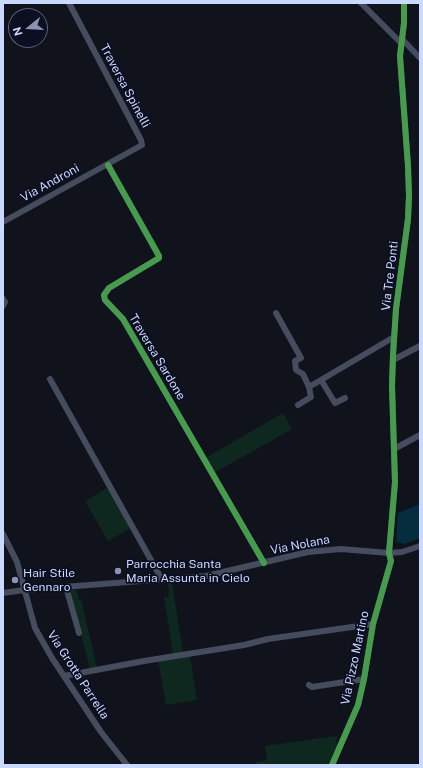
<!DOCTYPE html>
<style>
body{margin:0}
#map{position:relative;width:423px;height:768px;overflow:hidden;background:#10121c;font-family:"Public Sans",sans-serif}
canvas{display:block}
.frame{position:absolute;inset:0;border:4px solid #cbd8ff;pointer-events:none}
.north{position:absolute;left:8px;top:8px;width:40px;height:40px;box-sizing:border-box;background:#0b0f21;border:1px solid #585f7a;border-radius:50%;rotate:252deg;font-size:11px;font-weight:700;line-height:16px;text-align:center;color:#cbd8ff}
.north::after{content:'';display:block;margin:auto;width:14px;height:18px;background:#8a93b0;clip-path:polygon(50% 0,100% 100%,50% 72%,0 100%)}
</style>
<div id="map">
<canvas width="423" height="768"></canvas>
<div class="frame"></div>
<div class="north">N</div>
</div>
<script>
const ctx = document.querySelector('canvas').getContext('2d');
ctx.lineJoin = 'round';
function paint(path, color) { ctx.fillStyle = color; ctx.fill(path, 'evenodd'); }
function trace(path, color, width, dash) { ctx.strokeStyle = color; ctx.lineWidth = width; ctx.lineCap = dash ? 'butt' : 'round'; ctx.setLineDash(dash || []); ctx.stroke(path); }
function drawText(font, color, halo, rows, align = 'center') {
  ctx.font = font + ' "Public Sans",sans-serif'; ctx.lineWidth = 3.5; ctx.setLineDash([]); ctx.textBaseline = 'middle'; ctx.strokeStyle = halo; ctx.fillStyle = color; for (const [text, x, y, turn = 0] of rows) {
    ctx.save(); ctx.translate(x, y); ctx.rotate((+turn || 0) * Math.PI / 180); ctx.textAlign = isNaN(turn) ? turn : align; if (halo) ctx.strokeText(text, 0, 0); ctx.fillText(text, 0, 0); ctx.restore();
  }
}
paint(new Path2D(`
 M283 413 292 429 214 473 205 458Z
 M109 487 131 528 108 541 85 501Z
 M168 583H172L183 652 173 654 164 597H169Z
 M69 590H77L79 600 81 599 97 668 90 669Z
 M190 655 197 700 166 705 158 660Z
 M337 736 336 743H340L331 765H256V762L267 760 265 746Z`), '#0e281f');
paint(new Path2D(`
 M420 504V538L404 544 396 542 398 513Z`), '#062d3d');
trace(new Path2D(`
 M361 3 401 43
 M402 39 420 58
 M108 165 159 256V258L109 288 104 295 105 300 123 319 264 563
 M3 222 142 145 141 140 69 3
 M3 299 5 302 3 306
 M276 313 301 358 295 361 296 370 303 374 309 387
 M393 360 420 346
 M50 379 161 578
 M321 380 335 403 345 398
 M298 405 311 397 309 387 394 337
 M394 449 420 435
 M3 534 17 562 35 628 52 658 101 732 127 765
 M66 587 79 633
 M3 593 24 590 206 576 308 552 341 549 389 553 402 552 420 546
 M64 676 144 661 244 645 268 639 373 624
 M309 685 312 687 364 679
 M332 765 358 705 364 679 373 624 391 561 389 553 395 482 392 386 393 355 396 309 408 219 409 196 408 166 400 56 404 23V3`), '#444c5d', 6);
trace(new Path2D(`
 M108 165 159 256V258L109 288 104 295 105 300 123 319 264 563
 M332 765 358 705 364 679 373 624 391 561 389 553 395 482 392 386 393 355 396 309 408 219 409 196 408 166 400 56 404 23V3`), '#469c4c', 6);
for (const [x, y, r, color] of [
 [118,571,4,"#8a93b0"],
 [15,580,4,"#8a93b0"]
]) { const dot = new Path2D(); dot.arc(x, y, r, 0, 2 * Math.PI); ctx.fillStyle = color; ctx.fill(dot); trace(dot, '#0b0f21', 1.5); }
drawText('12px', '#cbd8ff', '#0b0f21', [
 ["Traversa Spinelli",125,86,62],
 ["Via Androni",50,183,-29],
 ["Via Tre Ponti",390,276,-83],
 ["Traversa Sardone",157,357,59],
 ["Via Nolana",300,545,-11],
 ["Via Pizzo Martino",355,658,-78],
 ["Via Grotta Parrella",78,675,57]
]);
drawText('12px', '#cbd8ff', '#0b0f21', [
 ["Parrocchia Santa",126,564],
 ["Maria Assunta in Cielo",126,578],
 ["Hair Stile",23,573],
 ["Gennaro",23,587]
], 'left');
</script>
